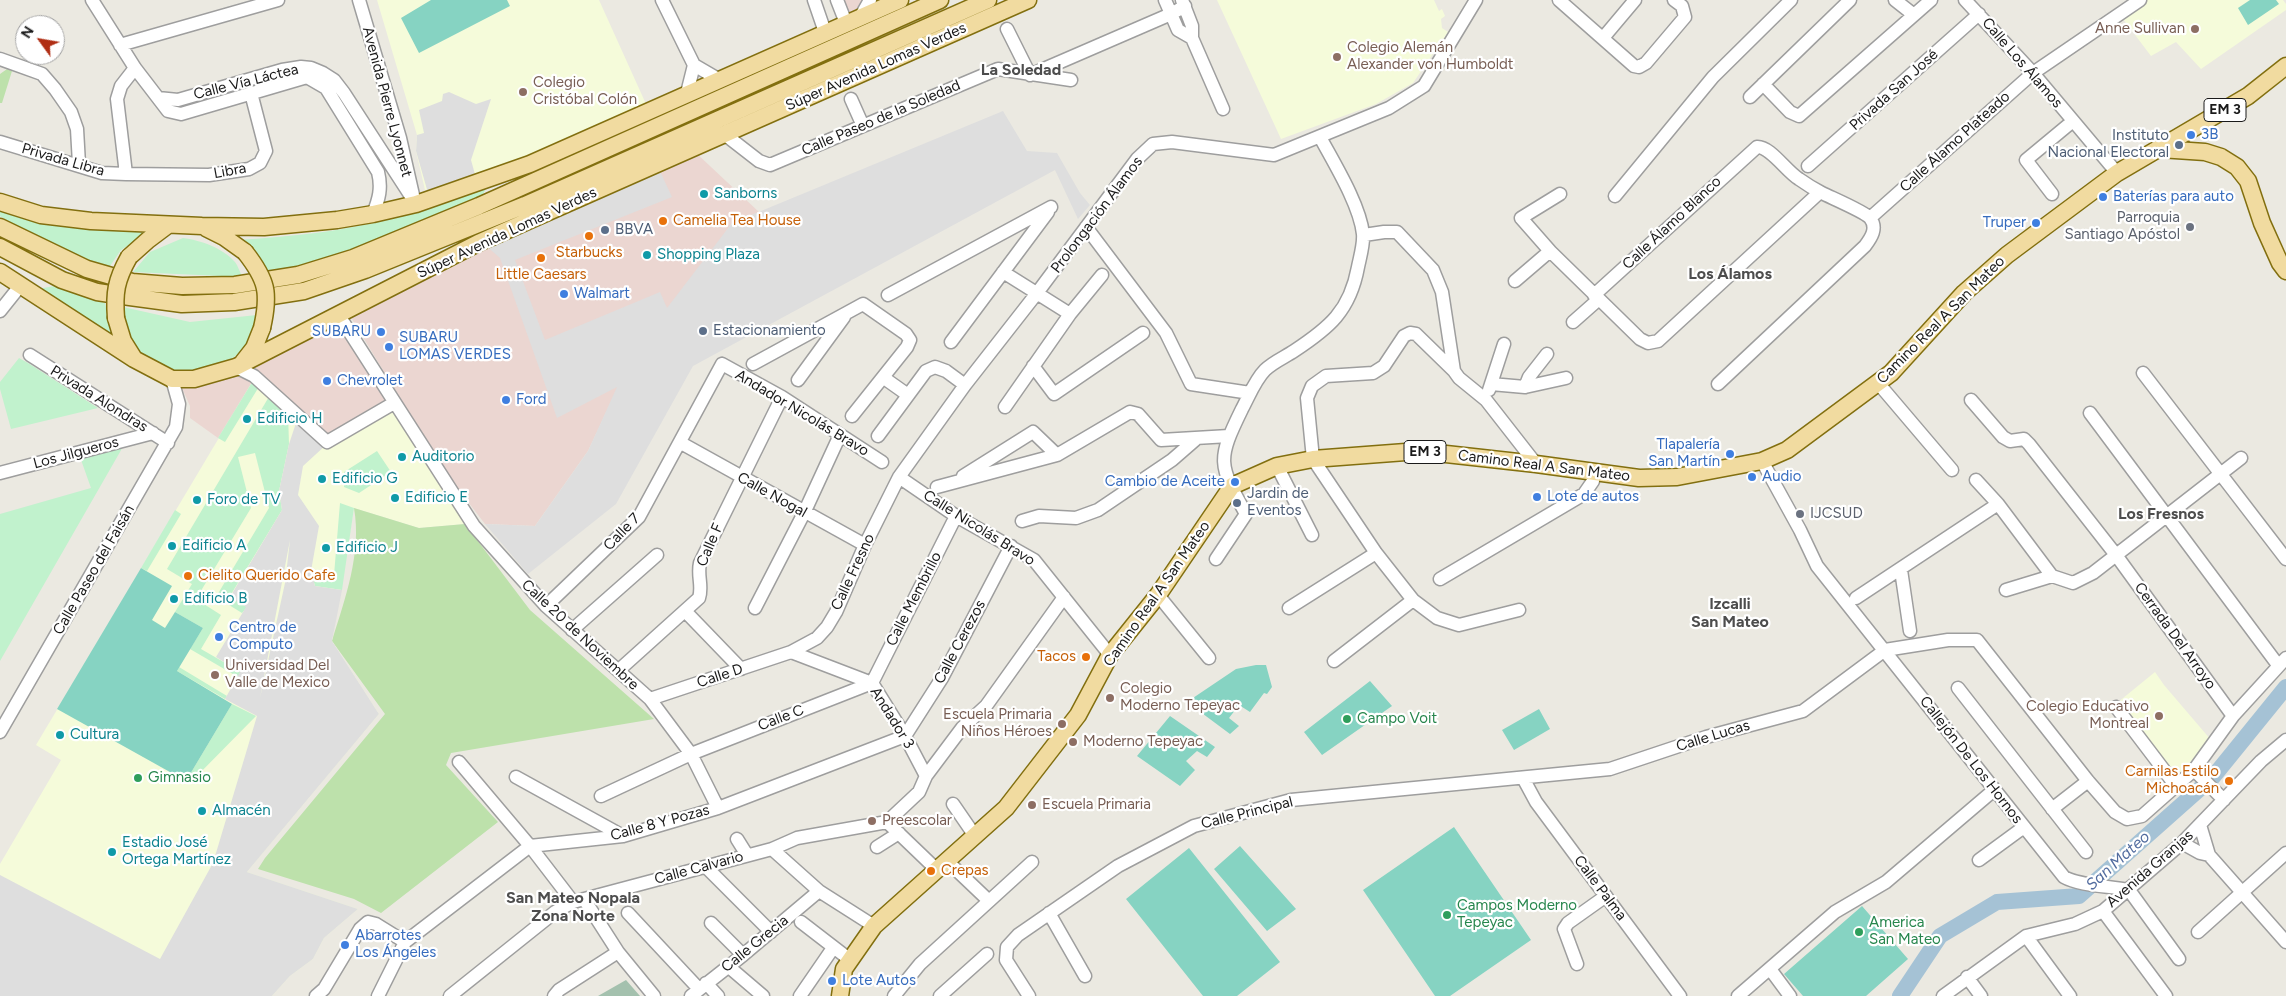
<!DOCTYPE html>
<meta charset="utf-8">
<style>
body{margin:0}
#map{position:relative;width:2286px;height:996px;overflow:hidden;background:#ebe9e1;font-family:Figtree,sans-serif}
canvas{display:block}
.north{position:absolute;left:15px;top:15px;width:50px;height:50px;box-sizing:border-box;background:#fff;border:1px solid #a3a3a3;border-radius:50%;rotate:302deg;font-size:14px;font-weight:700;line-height:20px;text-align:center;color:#1a1a1a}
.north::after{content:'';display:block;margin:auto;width:18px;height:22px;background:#b02e14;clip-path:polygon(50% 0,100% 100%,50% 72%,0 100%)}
</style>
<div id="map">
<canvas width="2286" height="996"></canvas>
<div class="north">N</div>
</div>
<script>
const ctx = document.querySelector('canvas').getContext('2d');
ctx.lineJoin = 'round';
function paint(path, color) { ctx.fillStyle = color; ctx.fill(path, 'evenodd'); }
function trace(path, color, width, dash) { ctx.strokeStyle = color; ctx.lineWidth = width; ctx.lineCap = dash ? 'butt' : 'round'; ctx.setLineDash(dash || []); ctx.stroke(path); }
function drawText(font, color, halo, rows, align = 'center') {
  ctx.font = font + ' Figtree,sans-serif'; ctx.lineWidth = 4.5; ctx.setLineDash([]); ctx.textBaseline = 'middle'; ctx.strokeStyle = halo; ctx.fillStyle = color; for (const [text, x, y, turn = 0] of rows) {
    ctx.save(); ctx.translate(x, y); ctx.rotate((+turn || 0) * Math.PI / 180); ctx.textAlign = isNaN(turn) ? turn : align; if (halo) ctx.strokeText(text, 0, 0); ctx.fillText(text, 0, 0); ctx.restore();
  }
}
paint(new Path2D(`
 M839 0H870L847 22Z
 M694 151 759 212 732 223 614 396 588 451 535 526 485 524 442 468 349 314 490 241Z
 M336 318 389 402 329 440 248 364Z
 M236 370 254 379 218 438 190 418V406L182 388H195L217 382Z`), '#ebd6d1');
paint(new Path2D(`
 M377 0H599L646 104 517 163 425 190 416 151 417 135Z
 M1217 0H1434L1439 11 1442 9 1445 16 1441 19 1442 28 1448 32 1413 83 1376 104 1281 139Z
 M2144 0H2283L2286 4V10L2201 69 2176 42 2151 56 2120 15Z
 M254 379 327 444 392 406 465 524 419 528 354 508 332 641 379 714 247 872 358 909 324 938 313 959 290 976 272 996H0V864L61 760 36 745Z
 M2155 672 2164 685 2211 740 2178 779 2117 703Z`), '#f5fbda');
paint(new Path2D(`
 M7 69 12 71 2 103H0V74Z
 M354 508 419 528 465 524 530 610 654 719 451 753 446 765 498 822 381 913 354 899 258 869 265 858 385 714 332 641C345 599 362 553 354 508Z`), '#bde1ab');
paint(new Path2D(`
 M626 980 640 996H598Z`), '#a4c1ae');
paint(new Path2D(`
 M488 185 482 196 351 255 270 277 236 240C291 237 345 231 398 217 428 209 458 196 488 185Z
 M0 211C47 230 100 229 150 231L121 250 108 269 38 240 0 216Z
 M183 238C200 240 223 248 235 262 238 266 240 272 242 277L133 272 150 252Z
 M55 286 105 303 109 323 115 340 37 289Z
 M123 307 190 322 257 315 249 345 224 365 192 375 166 371 140 356 130 339Z
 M19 358 28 363 98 408 11 429 0 389V382Z
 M254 379 260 385 225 442 218 438Z
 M270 395 288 413 289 444 279 491 282 510 230 596 247 607 242 613 216 597 269 508 255 453 238 457 251 508 196 599 221 615 201 649 241 672 238 677 190 649 203 628 175 612 192 584 167 569Z
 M124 445 0 661V514L91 488 80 457Z
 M377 451 391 472 359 493 344 487V472Z
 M340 503 354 508 342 590 315 586 311 571 334 575Z
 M175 510 181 514 147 571 141 568Z
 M179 667 227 696 225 699 177 671Z
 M232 704 256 716 190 783 186 781Z`), '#c1f2cd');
paint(new Path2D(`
 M431 0H507L510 6 419 53 401 18Z
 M2250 0H2276L2279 4 2248 25 2238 8Z
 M141 568 172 586 152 620 165 628 175 612 203 628 177 671 232 704 186 781 57 709Z
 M1256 665H1266L1272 687 1267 694 1264 693 1250 712 1239 705 1229 718 1239 726 1230 734 1187 702 1236 669Z
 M1370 681 1392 706 1322 755 1304 732Z
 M1539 709 1550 729 1514 750 1502 730Z
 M1170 716 1215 747 1207 757 1197 751 1186 761 1195 770 1180 786 1137 756Z
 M1454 827 1531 940 1450 996H1435L1363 890Z
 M1240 846 1296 909 1267 931 1214 869Z
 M1189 848 1280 962 1237 996H1203L1126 899Z
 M1862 906 1908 959 1866 996H1803L1784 974Z`), '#86d3c2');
paint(new Path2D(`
 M449 92 476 104 491 99 471 160 476 178 428 193 416 151 417 135 424 133 419 110 442 101 443 94Z
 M1003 111 1027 151 1057 153 1080 193 1090 205 1078 219 1055 170 693 366 616 504 528 574 485 524 535 526 588 451 617 387 557 418 500 258 484 244 658 167 672 197 515 260 545 340 660 292 667 308 732 223Z
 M297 420 327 444 303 466 298 495 319 526 311 571 315 586 342 590 332 641 379 714 247 872 358 909 324 938 313 959 290 976 272 996H0V875L160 959 213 863 257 716 225 699 240 672 216 657 246 607 230 597 282 510 279 491 289 444ZM290 540 285 583 260 698Z`), '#dedede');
trace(new Path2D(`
 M1900 996 1940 936 1997 902 2079 896 2213 777 2286 687`), '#a5c2d5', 16);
const minor = new Path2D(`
 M92 0 135 68 168 111 181 114 307 77 326 88 378 172C382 188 379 199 373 214
 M359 0 400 138 413 195
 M662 0 694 65 718 79
 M814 0 825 32
 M837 0 846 23
 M1165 0 1178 30 1192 38
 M1182 0 1192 26V38L1223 109
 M1559 0 1634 66 1639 67 1646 63 1685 17 1682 6 1674 0
 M1895 0 1914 15
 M1965 0 2033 73 2117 173
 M861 16 870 0
 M1007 29 1030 75
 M1603 38 1635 0
 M120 45 278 0
 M0 59 42 74 55 89 71 112 77 129 79 164
 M1030 75 1171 14 1185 6
 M1763 84 1790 112 1799 116 1931 0
 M687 93 694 65
 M1750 97 1850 0
 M158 98 178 100 282 70 301 67 311 68 323 73 334 80 344 93 416 204
 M851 99 863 126
 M723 133 759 161 770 165 998 69 1071 80
 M0 142 102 173 126 174 209 175 249 169 260 163 266 151 251 93
 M1808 166 1979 14
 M126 174 117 99 121 86 135 68
 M1560 194 1521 218 1550 251 1640 339 1648 343 1658 341 1820 192
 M2052 194 2026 160 2073 121
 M1615 196 1713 77 1791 0
 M1870 218 2033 73 2140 0
 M1086 227 1166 333 1191 384 1250 393
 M1364 235 1384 232H1397L1433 270 1442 292 1454 371 1459 378 1486 400 1536 464
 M1003 272 1070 314
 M1515 281 1550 251
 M888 295 1051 207
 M1594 295 1757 147C1770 146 1786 171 1799 179 1806 184 1814 189 1822 193 1832 198 1865 212 1870 218 1878 228 1871 238 1865 246L1718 384
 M0 311 20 286
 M338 314 474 526 546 606 650 699 691 754 718 808
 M1573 322 1599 299
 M951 342 1048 212
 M30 355 168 443
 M722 364 782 397 882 462
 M753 364 863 304 906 334 910 340 907 347 852 416
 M1033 366 1054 394 1143 333
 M236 367 254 376 327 442 394 403
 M1454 371 1416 334 1410 333 1404 336 1384 366 1373 373 1326 376 1312 386 1307 398 1313 459 1376 553 1413 600 1437 618 1459 625 1519 610
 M2143 373 2286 559
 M884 378 908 395
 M798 380 844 317
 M1878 383 1952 470
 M1491 384 1525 387 1566 378
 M1525 387 1529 377 1547 354
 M1489 390 1504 344
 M1971 400 2003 437 2010 441 2024 439 2029 444 2116 555 2233 716
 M1005 407 1070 314 1102 275
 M2090 413 2278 665
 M878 436 926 371 935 367 946 371 965 385
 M681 443 865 545
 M1762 461 1800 530 1817 566 2064 877C2080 886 2110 886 2129 890L2179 959
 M1277 466 1312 535
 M0 473 153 433
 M963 476 1033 432 1057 455
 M899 477 956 516 1034 560 1110 655
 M1976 480 1998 504 2052 576 2073 583 2093 573 2241 458
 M937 487 1057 455 1130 412 1138 414 1161 440 1229 436
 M1022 521 1039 516 1076 518 1098 510 1172 460 1195 440
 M1216 559 1246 514C1218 464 1217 460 1242 409 1249 396 1255 380 1265 370 1273 362 1285 357 1294 351 1329 328 1350 311 1358 267 1360 257 1364 244 1363 234 1360 205 1334 163 1320 137
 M1901 570 1910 631
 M1440 579 1584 494 1593 481 1594 471
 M2006 590 2052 576
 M1158 595 1209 658
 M1856 598 1998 504
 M546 606 639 517 722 364
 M755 608 804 513 840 435
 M1289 608 1376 553
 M685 611 741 669
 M572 630 657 555
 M791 652 872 683 905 736 926 776
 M1334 661 1413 600
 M619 670 699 598C703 586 697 576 700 563L782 397
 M1958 688 2086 852
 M650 699 791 652 817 638 827 627 836 612 865 545 899 477 965 385 1037 293 1137 159 1153 144 1172 142 1274 155 1389 108 1424 86 1476 0
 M2116 707 2176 786
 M0 732 176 427 179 404 172 379
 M459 762 530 846 573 902
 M2194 770 2224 800
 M516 777 623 836
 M1523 778 1536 802 1680 996
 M601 796 691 754 872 683 956 516
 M953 804 975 836
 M2052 809 2088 781
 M887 822 937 870
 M2200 825 2209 855 2286 942
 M737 839 747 855
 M2182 843 2200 853 2209 855
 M877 847 899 833
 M772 849 819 891 874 926
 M1979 860 2024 827
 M947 861 988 900
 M706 867 771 932
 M584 899 618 952 654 996
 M2103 911 2166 996
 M628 913 699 989
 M1049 913 1085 976
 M801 922 849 959
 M711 923 743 955
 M2198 932 2286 853
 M2026 936 2070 996
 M1577 964 1564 929 1568 923 1606 896
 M729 967 763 996
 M1770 969 1790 996
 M1967 977 1981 996
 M706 983 718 996
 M316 996 324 989 360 929 368 922 376 924 405 942
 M378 996 405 942 530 846 623 836 718 808 905 736 942 678 1011 546
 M450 996 555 912 573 902 772 849 797 838 887 822 919 792 926 776 962 728 986 706 1064 597
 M554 996 559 990 618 952
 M691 996 743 955 819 891
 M800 996 833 948
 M894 996 920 964 1032 862
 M940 996 987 954
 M1029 996 1006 960 1007 947 1018 935 1118 866 1194 826 1291 800 1610 769 1706 737 1803 711 1885 650 1948 640H1977L2088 781 2115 812 2127 819 2142 816 2194 770 2233 716 2286 658
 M1738 996 1835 912 1886 882 1994 790
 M1943 996 2026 936 2075 924 2103 911 2182 843 2261 761 2286 740`);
const major = new Path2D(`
 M2160 149 2205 152 2221 157 2237 167 2248 181 2262 223 2280 263 2286 271
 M0 202 41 215 91 221 202 226 264 227 337 220 373 214 416 204 530 164 900 0
 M0 227 87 269 132 282 182 286 235 285 298 275 353 258 479 206 940 0
 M206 228 224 237 245 252
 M0 247 62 280 97 292 130 297 182 304 234 302 304 291 365 270 525 205 988 0
 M129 257 148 240 168 225
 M0 272 134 359 172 379H194L236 367 478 243 1028 0
 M116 318 123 341 133 357
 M243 362 254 348 262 328
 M840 996 844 969 874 926 1006 808 1078 715 1110 655 1158 595 1232 486 1277 466 1313 459 1419 451 1536 464 1639 478 1677 477 1762 461 1787 450 1891 373 1964 293 2007 255 2117 173 2248 96 2286 66`);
trace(minor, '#9e9e9e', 15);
trace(major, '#826f0f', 19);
trace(minor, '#fff', 12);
trace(major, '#f1dba0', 16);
const majorBridge = new Path2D(`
 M245 252C267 280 270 293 262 328
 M116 318C114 293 116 280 129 257`);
trace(majorBridge, '#826f0f', 19, []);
trace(majorBridge, '#f1dba0', 16);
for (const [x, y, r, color] of [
 [2195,29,5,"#8d6e63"],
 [1337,57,5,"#8d6e63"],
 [523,92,5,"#8d6e63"],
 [2191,135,5,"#3f7fe0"],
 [2179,145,5,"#5c6f8a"],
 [704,194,5,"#0f9aa8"],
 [2103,197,5,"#3f7fe0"],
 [663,221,5,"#e8710a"],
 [2036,223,5,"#3f7fe0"],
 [2190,227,5,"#6b7280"],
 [605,230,5,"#5c6f8a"],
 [589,236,5,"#e8710a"],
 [647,255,5,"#0f9aa8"],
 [541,258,5,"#e8710a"],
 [564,294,5,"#3f7fe0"],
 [703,331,5,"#5c6f8a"],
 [381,332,5,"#3f7fe0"],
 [389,347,5,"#3f7fe0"],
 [327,381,5,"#3f7fe0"],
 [506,400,5,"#3f7fe0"],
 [247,419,5,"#0f9aa8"],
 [1730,454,5,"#3f7fe0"],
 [402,457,5,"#0f9aa8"],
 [1752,477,5,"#3f7fe0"],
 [322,479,5,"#0f9aa8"],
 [1235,482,5,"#3f7fe0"],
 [1537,497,5,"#3f7fe0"],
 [395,498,5,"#0f9aa8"],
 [197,500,5,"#0f9aa8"],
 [1237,503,5,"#5c6f8a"],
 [1800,514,5,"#6b7280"],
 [172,546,5,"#0f9aa8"],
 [326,548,5,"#0f9aa8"],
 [188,576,5,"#e8710a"],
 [174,599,5,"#0f9aa8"],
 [219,637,5,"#3f7fe0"],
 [1086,657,5,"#e8710a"],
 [215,675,5,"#8d6e63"],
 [1110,698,5,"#8d6e63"],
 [2159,716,5,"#8d6e63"],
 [1347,719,5,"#2e9e5b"],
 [1062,724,5,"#8d6e63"],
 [60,735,5,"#0f9aa8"],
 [1073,742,5,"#8d6e63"],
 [138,778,5,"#2e9e5b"],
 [2229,781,5,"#e8710a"],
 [1032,805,5,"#8d6e63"],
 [202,811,5,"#0f9aa8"],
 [872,821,5,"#8d6e63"],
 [112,852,5,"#0f9aa8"],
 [931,871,5,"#e8710a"],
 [1447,915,5,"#2e9e5b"],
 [1859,932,5,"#2e9e5b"],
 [345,945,5,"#3f7fe0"],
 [832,981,5,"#3f7fe0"]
]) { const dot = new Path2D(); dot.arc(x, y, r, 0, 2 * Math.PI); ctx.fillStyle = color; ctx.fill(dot); trace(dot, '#fff', 2); }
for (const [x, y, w] of [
 [2225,110,42],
 [1425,452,42]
]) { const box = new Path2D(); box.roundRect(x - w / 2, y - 11.5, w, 23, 4); ctx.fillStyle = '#fff'; ctx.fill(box); trace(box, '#1a1a1a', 1); }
drawText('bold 14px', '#1a1a1a', null, [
 ["EM 3",2225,110],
 ["EM 3",1425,452]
]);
drawText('15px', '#785e54', '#fff', [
 ["Anne Sullivan",2185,29,"right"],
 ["Colegio Alemán",1347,48],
 ["Alexander von Humboldt",1347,65],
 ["Colegio",533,83],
 ["Cristóbal Colón",533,100],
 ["Universidad Del",225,666],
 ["Valle de Mexico",225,683],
 ["Colegio",1120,689],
 ["Moderno Tepeyac",1120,706],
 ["Colegio Educativo",2149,707,"right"],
 ["Montreal",2149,724,"right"],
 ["Escuela Primaria",1052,715,"right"],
 ["Niños Héroes",1052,732,"right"],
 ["Moderno Tepeyac",1083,742],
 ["Escuela Primaria",1042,805],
 ["Preescolar",882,821]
], 'left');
drawText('15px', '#1a1a1a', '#fff', [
 ["Calle Los Álamos",2022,63,49],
 ["Súper Avenida Lomas Verdes",876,67,-24],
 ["Calle Vía Láctea",246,82,-14],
 ["Privada San José",1894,90,-42],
 ["Avenida Pierre Lyonnet",387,102,75],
 ["Calle Paseo de la Soledad",881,118,-23],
 ["Calle Álamo Plateado",1955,142,-42],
 ["Privada Libra",63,160,16],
 ["Libra",230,171,-10],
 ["Prolongación Álamos",1097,215,-53],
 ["Calle Álamo Blanco",1672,223,-43],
 ["Súper Avenida Lomas Verdes",507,233,-25],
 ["Camino Real A San Mateo",1941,320,-45],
 ["Privada Alondras",99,399,32],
 ["Andador Nicolás Bravo",802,413,31],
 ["Los Jilgueros",76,453,-15],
 ["Camino Real A San Mateo",1544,466,7],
 ["Calle Nogal",772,495,29],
 ["Calle Nicolás Bravo",979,528,32],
 ["Calle 7",622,532,-46],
 ["Calle F",710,545,-67],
 ["Calle Paseo del Faisán",94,570,-60],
 ["Calle Fresno",853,572,-65],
 ["Camino Real A San Mateo",1157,594,-55],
 ["Calle Membrillo",914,599,-63],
 ["Calle 20 de Noviembre",580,635,43],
 ["Cerrada Del Arroyo",2175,636,54],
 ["Calle Cerezos",960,642,-62],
 ["Calle D",720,676,-18],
 ["Calle C",781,718,-21],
 ["Andador 3",892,718,58],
 ["Calle Lucas",1713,736,-17],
 ["Callejón De Los Hornos",1971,760,52],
 ["Calle Principal",1247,813,-14],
 ["Calle 8 Y Pozas",660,823,-15],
 ["Calle Calvario",699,868,-15],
 ["Avenida Granjas",2150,869,-41],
 ["Calle Palma",1600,888,53],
 ["Calle Grecia",755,944,-39]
]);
drawText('15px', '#366cbe', '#fff', [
 ["3B",2201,135],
 ["Baterías para auto",2113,197],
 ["Truper",2026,223,"right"],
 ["Walmart",574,294],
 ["SUBARU",371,332,"right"],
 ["SUBARU",399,338],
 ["LOMAS VERDES",399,355],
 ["Chevrolet",337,381],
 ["Ford",516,400],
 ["Tlapalería",1720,445,"right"],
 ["San Martín",1720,462,"right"],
 ["Audio",1762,477],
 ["Cambio de Aceite",1225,482,"right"],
 ["Lote de autos",1547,497],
 ["Centro de",229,628],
 ["Computo",229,645],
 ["Abarrotes",355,936],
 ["Los Ángeles",355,953],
 ["Lote Autos",842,981]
], 'left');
drawText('15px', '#4e5e75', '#fff', [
 ["Instituto",2169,136,"right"],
 ["Nacional Electoral",2169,153,"right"],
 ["BBVA",615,230],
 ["Estacionamiento",713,331],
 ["Jardin de",1247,494],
 ["Eventos",1247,511]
], 'left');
drawText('15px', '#0d838f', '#fff', [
 ["Sanborns",714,194],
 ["Shopping Plaza",657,255],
 ["Edificio H",257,419],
 ["Auditorio",412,457],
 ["Edificio G",332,479],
 ["Edificio E",405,498],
 ["Foro de TV",207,500],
 ["Edificio A",182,546],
 ["Edificio J",336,548],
 ["Edificio B",184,599],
 ["Cultura",70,735],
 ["Almacén",212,811],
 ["Estadio José",122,843],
 ["Ortega Martínez",122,860]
], 'left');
drawText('15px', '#5b616d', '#fff', [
 ["Parroquia",2180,218],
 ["Santiago Apóstol",2180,235],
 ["IJCSUD",1810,514,"left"]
], 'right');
drawText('15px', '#c56008', '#fff', [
 ["Camelia Tea House",673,221],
 ["Starbucks",589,253,"center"],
 ["Little Caesars",541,275,"center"],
 ["Cielito Querido Cafe",198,576],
 ["Tacos",1076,657,"right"],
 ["Carnilas Estilo",2219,772,"right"],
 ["Michoacán",2219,789,"right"],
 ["Crepas",941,871]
], 'left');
drawText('15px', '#27864d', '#fff', [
 ["Campo Voit",1357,719],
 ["Gimnasio",148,778],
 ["Campos Moderno",1457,906],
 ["Tepeyac",1457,923],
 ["America",1869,923],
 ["San Mateo",1869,940]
], 'left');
drawText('bold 16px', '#4d4d4d', '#fff', [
 ["La Soledad",1021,70],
 ["Los Álamos",1730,274],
 ["Los Fresnos",2161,514],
 ["Izcalli",1730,604],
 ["San Mateo",1730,622],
 ["San Mateo Nopala",573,898],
 ["Zona Norte",573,916]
]);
drawText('italic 16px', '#526c9f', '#fff', [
 ["San Mateo",2118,861,-42]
]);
</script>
